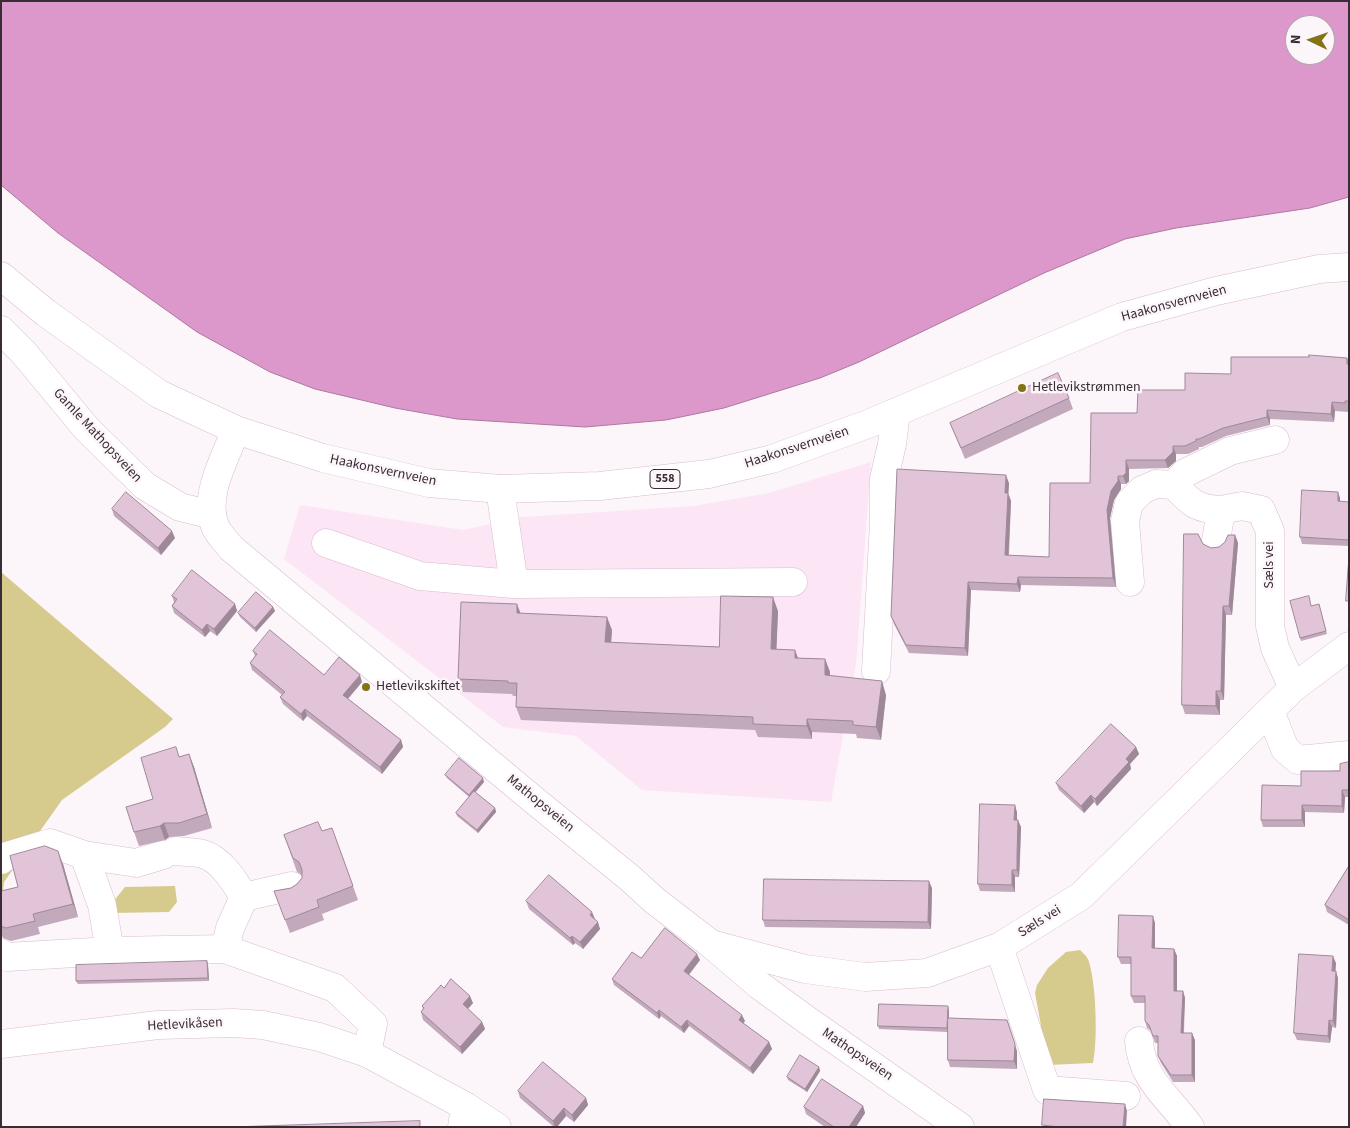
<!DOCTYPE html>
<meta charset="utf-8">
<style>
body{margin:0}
#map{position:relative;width:1350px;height:1128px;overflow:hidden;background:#fcf6fa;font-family:"Source Sans 3",sans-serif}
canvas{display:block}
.frame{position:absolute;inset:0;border:2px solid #392d35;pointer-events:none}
.north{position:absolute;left:1285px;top:15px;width:50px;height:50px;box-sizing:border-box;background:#fcf6fa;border:1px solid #aea6ab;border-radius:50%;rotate:273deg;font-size:14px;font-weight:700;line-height:20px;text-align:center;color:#392d35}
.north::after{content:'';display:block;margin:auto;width:18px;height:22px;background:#837314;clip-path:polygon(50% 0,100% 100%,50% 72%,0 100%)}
</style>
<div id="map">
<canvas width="1350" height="1128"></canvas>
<div class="frame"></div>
<div class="north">N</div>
</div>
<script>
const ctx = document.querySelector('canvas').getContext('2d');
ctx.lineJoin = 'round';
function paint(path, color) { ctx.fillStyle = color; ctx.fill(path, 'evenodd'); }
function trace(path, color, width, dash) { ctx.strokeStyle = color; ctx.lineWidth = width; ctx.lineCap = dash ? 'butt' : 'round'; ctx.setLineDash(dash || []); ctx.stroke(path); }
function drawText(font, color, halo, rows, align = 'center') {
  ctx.font = font + ' "Source Sans 3",sans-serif'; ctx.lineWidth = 5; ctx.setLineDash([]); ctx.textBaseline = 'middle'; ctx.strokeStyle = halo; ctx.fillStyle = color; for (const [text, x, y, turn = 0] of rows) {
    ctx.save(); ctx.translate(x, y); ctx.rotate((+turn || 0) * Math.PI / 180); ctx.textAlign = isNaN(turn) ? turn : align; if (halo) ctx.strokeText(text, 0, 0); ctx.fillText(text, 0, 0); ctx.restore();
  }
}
paint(new Path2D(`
 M871 462 856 664 831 802 642 790 576 736 503 727 284 559 300 505 463 530 523 517 694 506 769 493Z`), '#fce5f5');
paint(new Path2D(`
 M1 572 173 719 165 727 62 800 4 882 1 911Z
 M175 886 177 902 169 912 113 913V902L125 887Z
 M1080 950C1083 953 1088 957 1089 962 1096 984 1098 1040 1093 1063L1048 1065 1044 1052 1041 1026 1035 993 1037 985 1048 968 1066 952Z`), '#d6cb8d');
const water = new Path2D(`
 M1 1H1349V197L1310 208 1176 228 1125 239 1044 273 859 362 820 378 724 408 666 420 585 427 457 419 395 408 315 389 270 372 197 332 58 233 1 185ZM1295 25H1325V55H1295Z`);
paint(water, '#dd98cb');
trace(water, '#ac789e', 1);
const minor = new Path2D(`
 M1 330 24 353 86 428 145 486 180 507 212 515
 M1174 485 1185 473 1230 451 1275 440
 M500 489 514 584 793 582
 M1216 541 1221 510 1242 506 1261 510 1270 531V626L1275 648 1293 688
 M326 543 420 576 514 584
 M1130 582 1125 521 1129 503 1142 490 1156 484 1174 485C1191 503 1196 509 1221 510
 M876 671 884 522V479L892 444 896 412
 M1270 711 1285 749 1298 760 1349 755
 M175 851C184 852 195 852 203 854 222 860 234 881 244 897L292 886
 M84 855 102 905 110 951 225 949 335 988 373 1024 367 1053
 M1 860 4 857 50 843 84 855 136 863 163 855
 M711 944 805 969 865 977 927 973 999 947 1081 896 1293 688 1349 646
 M999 947 1047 1090 1126 1096
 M225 949 230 928 244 897
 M1 953 7 957 110 951
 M1139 1041C1142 1081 1169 1097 1190 1127
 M462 1127 465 1106`);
const major = new Path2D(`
 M1 276 46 313 159 394 236 430 323 458 429 483 500 489 600 486 709 474 772 459 868 424 1122 317 1216 291 1319 269 1349 267
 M236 430C225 458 203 496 215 526 218 534 226 541 231 548L535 801 631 879 654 900 711 944 759 985 804 1018 960 1127
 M1 1044 158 1025 234 1023 263 1025 319 1037 367 1053 465 1106 497 1127`);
trace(minor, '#d9bbd0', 29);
trace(major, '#d9bbd0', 29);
trace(minor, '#fff', 28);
trace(major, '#fff', 28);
paint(new Path2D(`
 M1347 358 1349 361V409H1348V412L1335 411 1334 422 1270 419V425L1226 436 1202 447H1199V449L1188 454H1176V461L1168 468 1129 469V481L1126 484H1121V489L1114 500 1110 518 1116 587 1021 585 1020 592 971 590 968 656 909 653 894 624 891 616 1009 483 1008 493 1011 501 1009 555 1049 557 1090 483 1137 413 1185 390 1231 374Z
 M1069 398 1073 409 965 459 950 423Z
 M1340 498V502H1349V546L1302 544 1300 537Z
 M112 509 175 538 161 555 114 516Z
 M1235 535 1238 543 1232 615H1226L1224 700H1220V715L1185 714 1182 705 1203 544 1211 548 1219 547Z
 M172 596 235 604 237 611 217 636 210 631 205 637 174 613 172 606 174 602Z
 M1319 604 1327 634 1301 641 1300 638 1312 606Z
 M273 607 275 611 256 632 240 617 238 613Z
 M778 611 776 649 798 658 825 659 830 672V675L886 695 881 740 857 738 856 734 812 732V739L758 737 755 730 521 720 516 707 517 696H513L512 694 463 692 458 679 520 613 612 630 611 643 719 647Z
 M253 651 324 675 362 682 348 699 401 740 403 747 382 774 307 716 303 721 283 704 280 697 282 695 252 670 250 663 255 656Z
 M1136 747 1139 754 1130 764 1131 769 1097 806 1094 802 1084 813 1059 790 1056 783Z
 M189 754 194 767 212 828 184 836 169 837 165 840 139 846 134 832 179 757Z
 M1349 762V797H1345L1344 813 1305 812V827H1263L1261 820 1301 786 1340 771Z
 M445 775 484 782 475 793 495 808 496 812 478 833 457 816 456 813 469 797 447 778Z
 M1017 812V820L1021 827 1020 862 1019 877H1015V892L980 891 978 884Z
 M332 828 358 900 322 914 324 920 290 933 274 891 291 888 297 884 302 878V875L297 872 284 835 322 831Z
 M63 864 78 917 38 927 40 934 11 941 3 938 1 933V891L18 887Z
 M1349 866V925L1327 912 1325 905Z
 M932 888 931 929 765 927 763 920Z
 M526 901 595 919 600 929 583 949 575 943 573 945 529 909Z
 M1155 923V948L1174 949 1177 956V991H1183L1185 998 1184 1033 1195 1040V1082H1173L1161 1063 1158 1056V1043H1155L1151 1031 1147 1028 1145 1021V1003H1134L1131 996V964H1121L1118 957Z
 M641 958 700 960 689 975 745 1021 743 1023 769 1042 772 1049 753 1074 689 1026 684 1033 661 1016 659 1019 614 985 612 979Z
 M207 961 208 965 209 981 78 984 76 981Z
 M1336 963 1335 971 1338 978 1336 1028 1332 1027 1330 1043 1297 1040 1294 1033Z
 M444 988 473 1003 468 1009 482 1022 485 1029 462 1054 423 1020 421 1012 423 1009 422 1006Z
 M949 1010V1018L1017 1051V1069L950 1067 948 1060V1032L879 1029 878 1026Z
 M819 1067 820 1071 807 1092 788 1080 787 1077Z
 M518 1091 586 1098 588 1105 574 1122 566 1116 557 1127H554L520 1098Z
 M863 1106 865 1113 856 1127H825L806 1114 804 1107Z`), '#c2a9bb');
paint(new Path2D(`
 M1332 402 1335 411 1334 422 1331 414Z
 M1267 410 1270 419V425L1267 417Z
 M1173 446 1176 454V461L1168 468 1165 460Z
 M1126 460 1129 469V481L1126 484 1123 476Z
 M1006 475 1009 483 1008 501 1005 493Z
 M1118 476 1121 484V489L1114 500 1110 518 1116 587 1113 578 1107 510 1111 491Z
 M1338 492 1340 498V508L1338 501Z
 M1008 493 1011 501 1008 563 1005 555Z
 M172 531 175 538 161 555 158 548Z
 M1235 535 1238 543 1232 615 1229 606Z
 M1018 577 1021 585 1020 592 1017 584Z
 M968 582 971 590 968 656 965 648Z
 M773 597 778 611 776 662 771 649Z
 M235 604 237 611 217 636 214 629Z
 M517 604 522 617 517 613Z
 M1223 606 1226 615 1224 700 1221 691Z
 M273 607 275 611 256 632 255 628Z
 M607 617 612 630 610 656 605 642Z
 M207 624 210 631 205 637 202 630Z
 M795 650 800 663 795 658Z
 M825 659 830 672 829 688 825 675Z
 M360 675 362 682 345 702 343 695Z
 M882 681 886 695 881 740 876 727Z
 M1216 691 1220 700V715L1216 706Z
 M305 709 307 716 303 721 301 714Z
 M807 719 812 732V739L807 726Z
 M401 740 403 747 382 774 380 767Z
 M1136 747 1139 754 1130 764 1131 769 1097 806 1095 799 1126 759Z
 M189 754 194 767 212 828 207 814Z
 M483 778 484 782 470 798 469 795Z
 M1342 790 1345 797 1344 813 1342 806Z
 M1091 795 1094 802 1084 813 1081 806Z
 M1015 805 1017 812V827L1014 820Z
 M1302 805 1305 812V827L1302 820Z
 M495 808 496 812 478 833 477 830Z
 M1018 820 1021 827 1019 877 1017 870Z
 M164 823 169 837 165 840 160 826Z
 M58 851 63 864 78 917 73 904Z
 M1012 870 1015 877V892L1012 885Z
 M929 881 932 888 931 929 928 922Z
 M592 912 595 919 592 922 590 915Z
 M1153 916 1155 923V955L1152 948Z
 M598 922 600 929 583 949 580 942Z
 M572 936 575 943 573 945 570 938Z
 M1174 949 1177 956V998L1174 991Z
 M697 954 700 960 686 978 684 971Z
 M1333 956 1336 963 1335 978 1332 971Z
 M207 961 208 965 209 981 208 978Z
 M1336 971 1338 978 1336 1028 1333 1021Z
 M1183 991 1185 998 1183 1040 1181 1033Z
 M470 996 473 1003 465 1012 463 1004Z
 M948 1006 949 1010 948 1032 947 1028Z
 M659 1010 661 1016 659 1019 657 1013Z
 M742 1015 745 1021 741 1026 739 1020Z
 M687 1020 689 1026 684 1033 681 1027Z
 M1007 1020 1017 1051V1069L1014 1061Z
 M1329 1020 1332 1027 1330 1043 1328 1036Z
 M482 1022 485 1029 462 1054 460 1047Z
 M1192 1033 1195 1040V1082L1192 1075Z
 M769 1042 772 1049 753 1074 750 1068Z
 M819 1067 820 1071 807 1092 805 1089Z
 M586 1098 588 1105 574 1122 572 1115Z
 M1125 1104 1127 1111 1126 1127H1123Z
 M863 1106 865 1113 856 1127H849Z
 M564 1108 566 1116 557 1127H555L553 1121Z`), '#9e8998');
const building = new Path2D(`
 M1309 355 1347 358V364H1349V401H1345V403L1332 402 1331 414 1267 410V417L1223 428 1199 439H1196V441L1185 446H1173V452L1165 460H1126V473L1123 476H1118V481L1111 491 1107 510 1113 578 1018 577 1017 584 968 582 965 648 906 645 891 616 897 469 1006 475 1005 493H1008L1005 555 1049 557 1050 483H1090L1091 413H1137L1138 390H1185V373L1231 374V357H1309Z
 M1058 373 1069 398 961 448 950 423Z
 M1302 490 1338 492V501L1349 502V540L1300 537Z
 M126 492 172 531 158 548 112 509Z
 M1184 534H1198L1203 544 1211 548 1219 547 1225 542 1228 535H1235L1229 606H1223L1221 691H1216V706L1182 705Z
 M1349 557V601H1346Z
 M192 570 235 604 214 629 207 624 202 630 172 606 177 599 172 596Z
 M256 592 273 607 255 628 238 613Z
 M721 596 773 597 771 649 795 650V658L825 659V675L882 681 876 727 853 725V721L807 719V726L753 724V717L516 707 517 683H508V681L458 679 461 602 517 604V613L607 617 605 642 719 647Z
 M1309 596 1311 606 1319 604 1326 631 1300 638 1290 601Z
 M270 630 324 675 339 657 360 675 343 695 401 740 380 767 305 709 301 714 280 697 285 692 250 663 257 654 253 651Z
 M1111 724 1136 747 1126 759 1129 762 1095 799 1091 795 1081 806 1056 783Z
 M176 747 179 757 189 754 207 814 179 823H164L160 826 134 832 126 807 153 799 141 758Z
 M459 758 483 778 469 795 445 775Z
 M1349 762V790H1342V806L1302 805V820H1261L1262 785 1301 786V771H1340V764Z
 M474 791 495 808 477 830 456 813Z
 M980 804 1015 805 1014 820H1018L1017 855V870H1012V885L978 884Z
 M318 822 322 831 332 828 353 886 317 900 319 907 285 920 274 891 291 888 297 884 302 878V870L299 862 293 858 284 835Z
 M45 846 58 851 73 904 33 914 35 921 6 928 1 926V891L18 887 10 856Z
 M1349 866V920L1325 905Z
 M549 875 592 912 590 915 598 922 580 942 572 936 570 938 526 901Z
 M764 879 929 881 928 922 763 920Z
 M1119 915 1153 916 1152 948 1174 949V991H1183L1181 1033H1192V1075H1171L1158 1056V1036H1153L1149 1025 1145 1021V996H1131V957H1118Z
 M665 928 697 954 684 971 742 1015 739 1020 769 1042 750 1068 687 1020 681 1027 659 1010 657 1013 612 979 632 952 641 958Z
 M1299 954 1333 956 1332 971H1336L1333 1021 1329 1020 1328 1036 1294 1033Z
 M207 961 208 978 76 981V965Z
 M451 979 470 996 463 1004 482 1022 460 1047 421 1012 424 1008 422 1006 441 985 444 988Z
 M879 1004 948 1006 947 1028 878 1026Z
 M948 1018 1007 1020 1015 1044 1014 1061 948 1060Z
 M800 1055 819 1067 805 1089 787 1077Z
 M543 1062 586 1098 572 1115 564 1108 553 1121 518 1091Z
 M822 1079 863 1106 849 1127H834L804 1107Z
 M1044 1099 1125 1104 1123 1127H1059L1042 1125Z
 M420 1121V1127H232Z`);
paint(building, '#e2c4d9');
trace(building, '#9e8998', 1);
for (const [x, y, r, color] of [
 [1022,388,5,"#837314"],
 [366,687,5,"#837314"]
]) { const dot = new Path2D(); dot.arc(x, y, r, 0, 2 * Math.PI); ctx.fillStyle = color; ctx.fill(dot); trace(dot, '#fcf6fa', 2); }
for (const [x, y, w] of [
 [665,479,30]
]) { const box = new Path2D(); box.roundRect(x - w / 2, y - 9.5, w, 19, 4); ctx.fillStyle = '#fcf6fa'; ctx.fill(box); trace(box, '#392d35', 1); }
drawText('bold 12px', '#392d35', null, [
 ["558",665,479]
]);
drawText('14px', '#392d35', '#fcf6fa', [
 ["Haakonsvernveien",1174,304,-15],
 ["Gamle Mathopsveien",97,436,47],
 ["Haakonsvernveien",797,448,-18],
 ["Haakonsvernveien",383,471,12],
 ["Sæls vei",1270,565,-90],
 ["Mathopsveien",540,804,39],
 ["Sæls vei",1040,922,-32],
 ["Hetlevikåsen",185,1025,-3],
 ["Mathopsveien",857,1055,34]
]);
drawText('14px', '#392d35', '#fcf6fa', [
 ["Hetlevikstrømmen",1032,388],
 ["Hetlevikskiftet",376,687]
], 'left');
</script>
